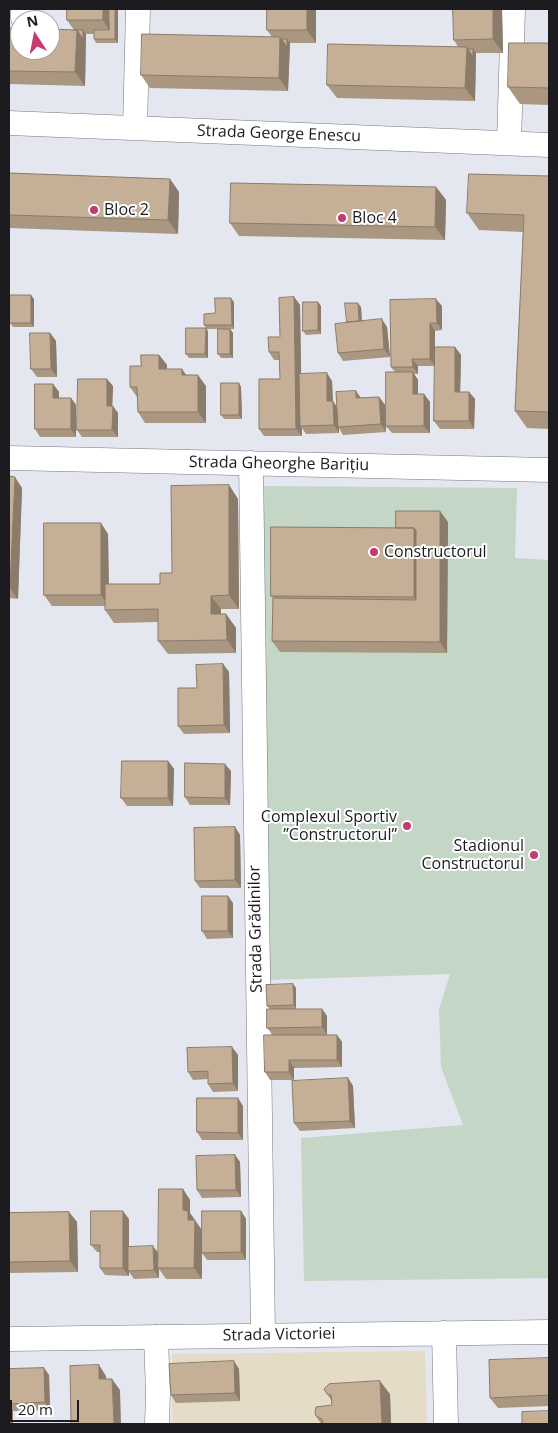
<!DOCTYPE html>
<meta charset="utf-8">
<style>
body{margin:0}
#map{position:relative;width:558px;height:1433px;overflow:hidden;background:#e4e6f0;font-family:"Open Sans",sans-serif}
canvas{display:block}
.frame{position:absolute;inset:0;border:10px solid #1c1c20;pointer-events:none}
.north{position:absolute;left:10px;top:10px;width:50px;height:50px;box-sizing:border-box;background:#fff;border:1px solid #a4a4a6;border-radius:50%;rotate:349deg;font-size:14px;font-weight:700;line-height:20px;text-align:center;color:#1c1c20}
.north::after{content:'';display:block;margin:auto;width:18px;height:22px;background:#c53a70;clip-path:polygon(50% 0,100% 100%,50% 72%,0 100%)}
.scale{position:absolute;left:10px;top:1400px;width:69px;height:22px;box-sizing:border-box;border:2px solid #1c1c20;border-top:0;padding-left:6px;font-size:15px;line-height:18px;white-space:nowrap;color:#1c1c20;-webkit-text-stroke:4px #fff;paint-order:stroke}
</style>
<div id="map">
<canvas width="558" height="1433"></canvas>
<div class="frame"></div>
<div class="north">N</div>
<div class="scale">20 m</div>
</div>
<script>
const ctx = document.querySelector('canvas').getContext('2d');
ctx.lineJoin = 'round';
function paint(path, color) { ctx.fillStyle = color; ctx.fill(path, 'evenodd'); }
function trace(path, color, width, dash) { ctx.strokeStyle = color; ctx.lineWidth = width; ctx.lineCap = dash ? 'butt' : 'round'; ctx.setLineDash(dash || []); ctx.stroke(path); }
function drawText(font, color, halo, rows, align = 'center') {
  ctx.font = font + ' "Open Sans",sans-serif'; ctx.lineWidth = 4; ctx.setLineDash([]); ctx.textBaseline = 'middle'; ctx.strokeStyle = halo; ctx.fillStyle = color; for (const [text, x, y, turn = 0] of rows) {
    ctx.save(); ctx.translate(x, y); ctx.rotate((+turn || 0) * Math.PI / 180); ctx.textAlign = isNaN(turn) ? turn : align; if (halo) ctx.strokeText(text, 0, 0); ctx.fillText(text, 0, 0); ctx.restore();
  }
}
paint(new Path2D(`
 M425 1351 427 1424H172V1354Z`), '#e5dcc7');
paint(new Path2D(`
 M261 486 517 488 515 558 549 560V1278L304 1281 301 1138 463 1125 441 1067 439 1009 450 974 266 980Z`), '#c4d6c5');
const minor = new Path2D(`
 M23 18V9
 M9 123 549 145
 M135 128 138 9
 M509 143 513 9
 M9 458 549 470
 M251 463 263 1335
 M444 1333 446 1424
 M156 1337 158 1393 157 1424
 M9 1339 549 1332`);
trace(minor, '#767780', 25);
trace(minor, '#fff', 24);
paint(new Path2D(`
 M67 9H118V43H96L94 39V34H86L85 86 9 84V28L74 30 67 20Z
 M267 9H316V43H290L288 91 150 88 141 75 272 37 267 30Z
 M453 9H502L503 53H476L475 101 337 98 327 85 458 47 454 40Z
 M549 43V105L520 104 508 87Z
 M9 173 170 179 179 192 178 234 9 228Z
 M549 176V429L527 428 515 411 523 232 479 230 467 213Z
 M436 187 446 200 445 240 239 236 230 223Z
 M294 297 300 305 301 374 332 381 333 401 337 407 361 398 379 397 385 405 386 432 343 435 339 428V433L306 434 302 428V436H264L259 429 280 379V360H274L269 352 280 337Z
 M34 299V327H13L10 323Z
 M234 302V329H230L233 333V358H221L218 354V329H207L208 332V358H189L186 354 206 328 204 325 215 313Z
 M321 306V334L306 335 303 331Z
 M442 306V330L435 331V347H455L461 355 460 392H469L475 399 474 429H440L434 421 435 366H418V374H414L418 380V394H424L430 402V433H392L386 426 395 372 391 367Z
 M361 307 362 321 387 327 390 357 343 361 338 353 347 322Z
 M50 333 56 341 57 377H37L31 369Z
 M159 355 167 365V369L186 375 206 386V423H145L138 412 137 397 130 387 141 366Z
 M239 383 241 387 242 419H224L221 415Z
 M53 384 59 392V398H71L76 405V437H40L35 429Z
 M113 386 112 406 118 413V437H82L77 430Z
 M9 476 22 488 18 599 9 598Z
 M229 485 238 499 239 609H221V614H226L236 628V653L168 654 158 641V622L114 623 105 610V606H52L44 595 108 534 109 584H160L172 573Z
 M448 522 447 653 280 652 272 641 273 598 271 596 396 528Z
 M223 664 229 672 230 733 184 734 178 726 197 688Z
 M168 761 174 769 173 806H127L121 798Z
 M231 771 230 805H190L185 797Z
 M235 827 240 835 241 888H200L195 881Z
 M233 903V938L207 939 202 931Z
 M293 984 296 988V1009H322L327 1016V1035H337L342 1042V1067L294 1068V1080H270L265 1072 273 1035 267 1028 270 1009 267 1006Z
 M232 1047 238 1055V1091L213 1092 208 1084V1079L193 1080 188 1072Z
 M348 1078 353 1086 355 1128 300 1131 294 1123Z
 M243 1106V1140H202L197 1132Z
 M235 1155 240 1162 241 1197 202 1198 197 1190Z
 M183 1189 190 1200V1213L202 1230 241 1211 246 1219V1260H207L202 1253V1247V1279H166L159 1269V1278L134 1279 129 1272V1276L105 1275 100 1268V1252H97L91 1245 129 1219V1247L159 1253Z
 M69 1212 77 1222 78 1272 9 1273V1213Z
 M549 1358V1406L498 1408 490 1398Z
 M44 1368 49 1375 50 1410 13 1411 9 1424V1369Z
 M239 1369 240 1401 176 1403 171 1395Z
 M324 1389 390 1394 391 1424H321L316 1416 332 1405 331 1400Z`), '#a99782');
paint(new Path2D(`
 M103 9H112V34L103 20Z
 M115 9H118V43L115 39Z
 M307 9H316V43L307 30Z
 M493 9H502L503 53 493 39Z
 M77 30H83L86 34 85 86 75 72Z
 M280 37 287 47V39L290 43 288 91 279 78Z
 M467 47 473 56V49L476 53 475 101 465 88Z
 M170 179 179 192 178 234 168 220Z
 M436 187 446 200 445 240 435 227Z
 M31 295 34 299V327L31 323Z
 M294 297 300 305 302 426H300L302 428V436L296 429Z
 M231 298 234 302V329L232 325Z
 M436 299 442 306V330L437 323Z
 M318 302 321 306V334L318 330Z
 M358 303 361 307 362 329 360 325Z
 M382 319 387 327 390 357 384 349Z
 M430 323 435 331V366L430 359Z
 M206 328 208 332V358L205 354Z
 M230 329 233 333V358L230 354Z
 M50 333 56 341 57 377 51 369Z
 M455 347 461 355 460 399 455 392Z
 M159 355 167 365V380L159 369Z
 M412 359 418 366V374L413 367Z
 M182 369 189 379 182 375Z
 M413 372 418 380V402L413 394Z
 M327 373 332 381 333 409 327 401Z
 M198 375 206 386V423L198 412Z
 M107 379 113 386 112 413 107 406Z
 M239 383 241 387 242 419 239 415Z
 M53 384 59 392V406L53 398Z
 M356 391 361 398H356Z
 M469 392 475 399 474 429 469 421Z
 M424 394 430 402V433L424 426Z
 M379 397 385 405 386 432 381 424Z
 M71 398 76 405V437L71 429Z
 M333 401 338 409V427L339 428V433L334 425Z
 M113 406 118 413V437L112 430Z
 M15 477 22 488 18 599 10 588Z
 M229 485 238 499 239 609 229 595Z
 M440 511 448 522 447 653 440 642Z
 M101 523 108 534 109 606 101 595Z
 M414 528 423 541V610L414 597Z
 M211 596 221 609V628L211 614Z
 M226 614 236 628V653L227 640Z
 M223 664 229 672 230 733 224 725Z
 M168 761 174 769 173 806 168 798Z
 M225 764 231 771 230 805 225 798Z
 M235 827 240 835 241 888 235 880Z
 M228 896 233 903V938L228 931Z
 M293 984 296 988V1009L294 1005Z
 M322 1009 327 1016V1035L322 1027Z
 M337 1035 342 1042V1067L337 1060Z
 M232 1047 238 1055V1091L233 1083Z
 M289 1060 294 1068V1080L289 1072Z
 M348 1078 353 1086 355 1128 350 1121Z
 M238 1098 243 1106V1140L238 1133Z
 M235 1155 240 1162 241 1197 236 1190Z
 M183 1189 190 1200V1213L202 1231V1279L194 1268 183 1210Z
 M123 1211 129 1219V1276L123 1268Z
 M241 1211 246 1219V1260L241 1252Z
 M69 1212 77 1222 78 1272 70 1261Z
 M153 1246 159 1254 158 1268 159 1269V1278L154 1270Z
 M234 1361 239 1369 240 1401 235 1393Z
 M99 1365 106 1376 107 1390 99 1379Z
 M44 1368 49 1375 50 1410 45 1402Z
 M112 1379 120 1390 121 1424H114Z
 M380 1381 390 1394 391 1424H382Z
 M9 1406 13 1411V1424H9Z`), '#8a7b6a');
const building = new Path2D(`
 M67 9H103V20H67Z
 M109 9H115V39H94V30H109Z
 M267 9H307V30H267Z
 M453 9H493V39L454 40Z
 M9 28H20V50H50V29L77 30 75 72 9 71Z
 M74 30H83V39L77 30Z
 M142 34 280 37 279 78 141 75Z
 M282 39H287V47Z
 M509 43H549V88L508 87Z
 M328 44 467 47 465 88 327 85Z
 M468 49H473V56Z
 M9 173 170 179 168 220 9 215Z
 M469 174 549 176V412L515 411 524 215 467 213Z
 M231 183 436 187 435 227 230 223Z
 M10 295H31V323H10Z
 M294 297 296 429H259V379H280L279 352H269L268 337H280L279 298Z
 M215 298H231L232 325H204V314L215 313Z
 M436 299 437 323H430V359H412L413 367H391L390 300Z
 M303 302H318V330L303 331Z
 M345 303H358L359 321 347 322Z
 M382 319 384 349 338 353 335 324Z
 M186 328H206L205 354H186Z
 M218 329H230V354H218Z
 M30 333H50L51 369H31Z
 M435 347H455V392H469V421H434Z
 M141 355H159V369H182V375H198V412H138L137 387H130V366H141Z
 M386 372H413V394H424V426H386Z
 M327 373V401H333L334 425 300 426 299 374Z
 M78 379H107V406H113L112 430H77Z
 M221 383H239V415H221Z
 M35 384H53V398H71V429H35Z
 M356 391V398L379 397 381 424 338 427 336 392Z
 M9 476 15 477 10 588H9Z
 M229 485V595L211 596V614H226L227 640 158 641V609L105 610V584H160V573H172L171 486Z
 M396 511H440V642L272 641 273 598 416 600V530L414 528H396Z
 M44 523H101V595H44Z
 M271 527 414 528V597L271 596Z
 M223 664 224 725 178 726V688H197L196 665Z
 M122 761H168V798H121Z
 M185 763 225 764V798L185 797Z
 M235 827V880L195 881 194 828Z
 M202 896H228V931H202Z
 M293 984 294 1005 267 1006 266 985Z
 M267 1009H322V1027L267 1028Z
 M264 1035H337V1060H289V1072H265Z
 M232 1047 233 1083 208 1084V1071L188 1072 187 1048Z
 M348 1078 350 1121 294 1123 292 1081Z
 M197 1098H238V1133L197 1132Z
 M235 1155 236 1190H197L196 1156Z
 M159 1189H183V1210L188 1211V1220H195L194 1268H158Z
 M91 1211H123V1268H100V1245H91Z
 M202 1211H241V1252L202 1253Z
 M69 1212 70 1261 9 1262V1213Z
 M153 1246 154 1270 128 1271V1247Z
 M549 1358V1395L490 1398 489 1360Z
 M234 1361 235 1393 171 1395 169 1364Z
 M99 1365V1379H112L114 1424H71L70 1366Z
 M44 1368 45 1402 9 1404V1369Z
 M380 1381 382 1424H323L322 1419 316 1416 315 1413 316 1407 332 1405 331 1395 327 1394 324 1389 329 1384Z
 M549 1411V1424H522V1412Z`);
paint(building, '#c5b097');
trace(building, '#8a7b6a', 1);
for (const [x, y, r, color] of [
 [94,210,5,"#c53a70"],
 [342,218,5,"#c53a70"],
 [374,552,5,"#c53a70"],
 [407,826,5,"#c53a70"],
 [534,855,5,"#c53a70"]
]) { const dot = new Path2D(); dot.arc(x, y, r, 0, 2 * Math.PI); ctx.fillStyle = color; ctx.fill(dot); trace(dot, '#fff', 2); }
drawText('16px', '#1c1c20', '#fff', [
 ["Strada George Enescu",279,134,2],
 ["Strada Gheorghe Barițiu",279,464,1],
 ["Strada Grădinilor",256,929,-91],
 ["Strada Victoriei",279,1335,-1]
]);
drawText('16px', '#1c1c20', '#fff', [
 ["Bloc 2",104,210],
 ["Bloc 4",352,218],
 ["Constructorul",384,552],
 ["Complexul Sportiv",397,817,"right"],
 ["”Constructorul”",397,835,"right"],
 ["Stadionul",524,846,"right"],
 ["Constructorul",524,864,"right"]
], 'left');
</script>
